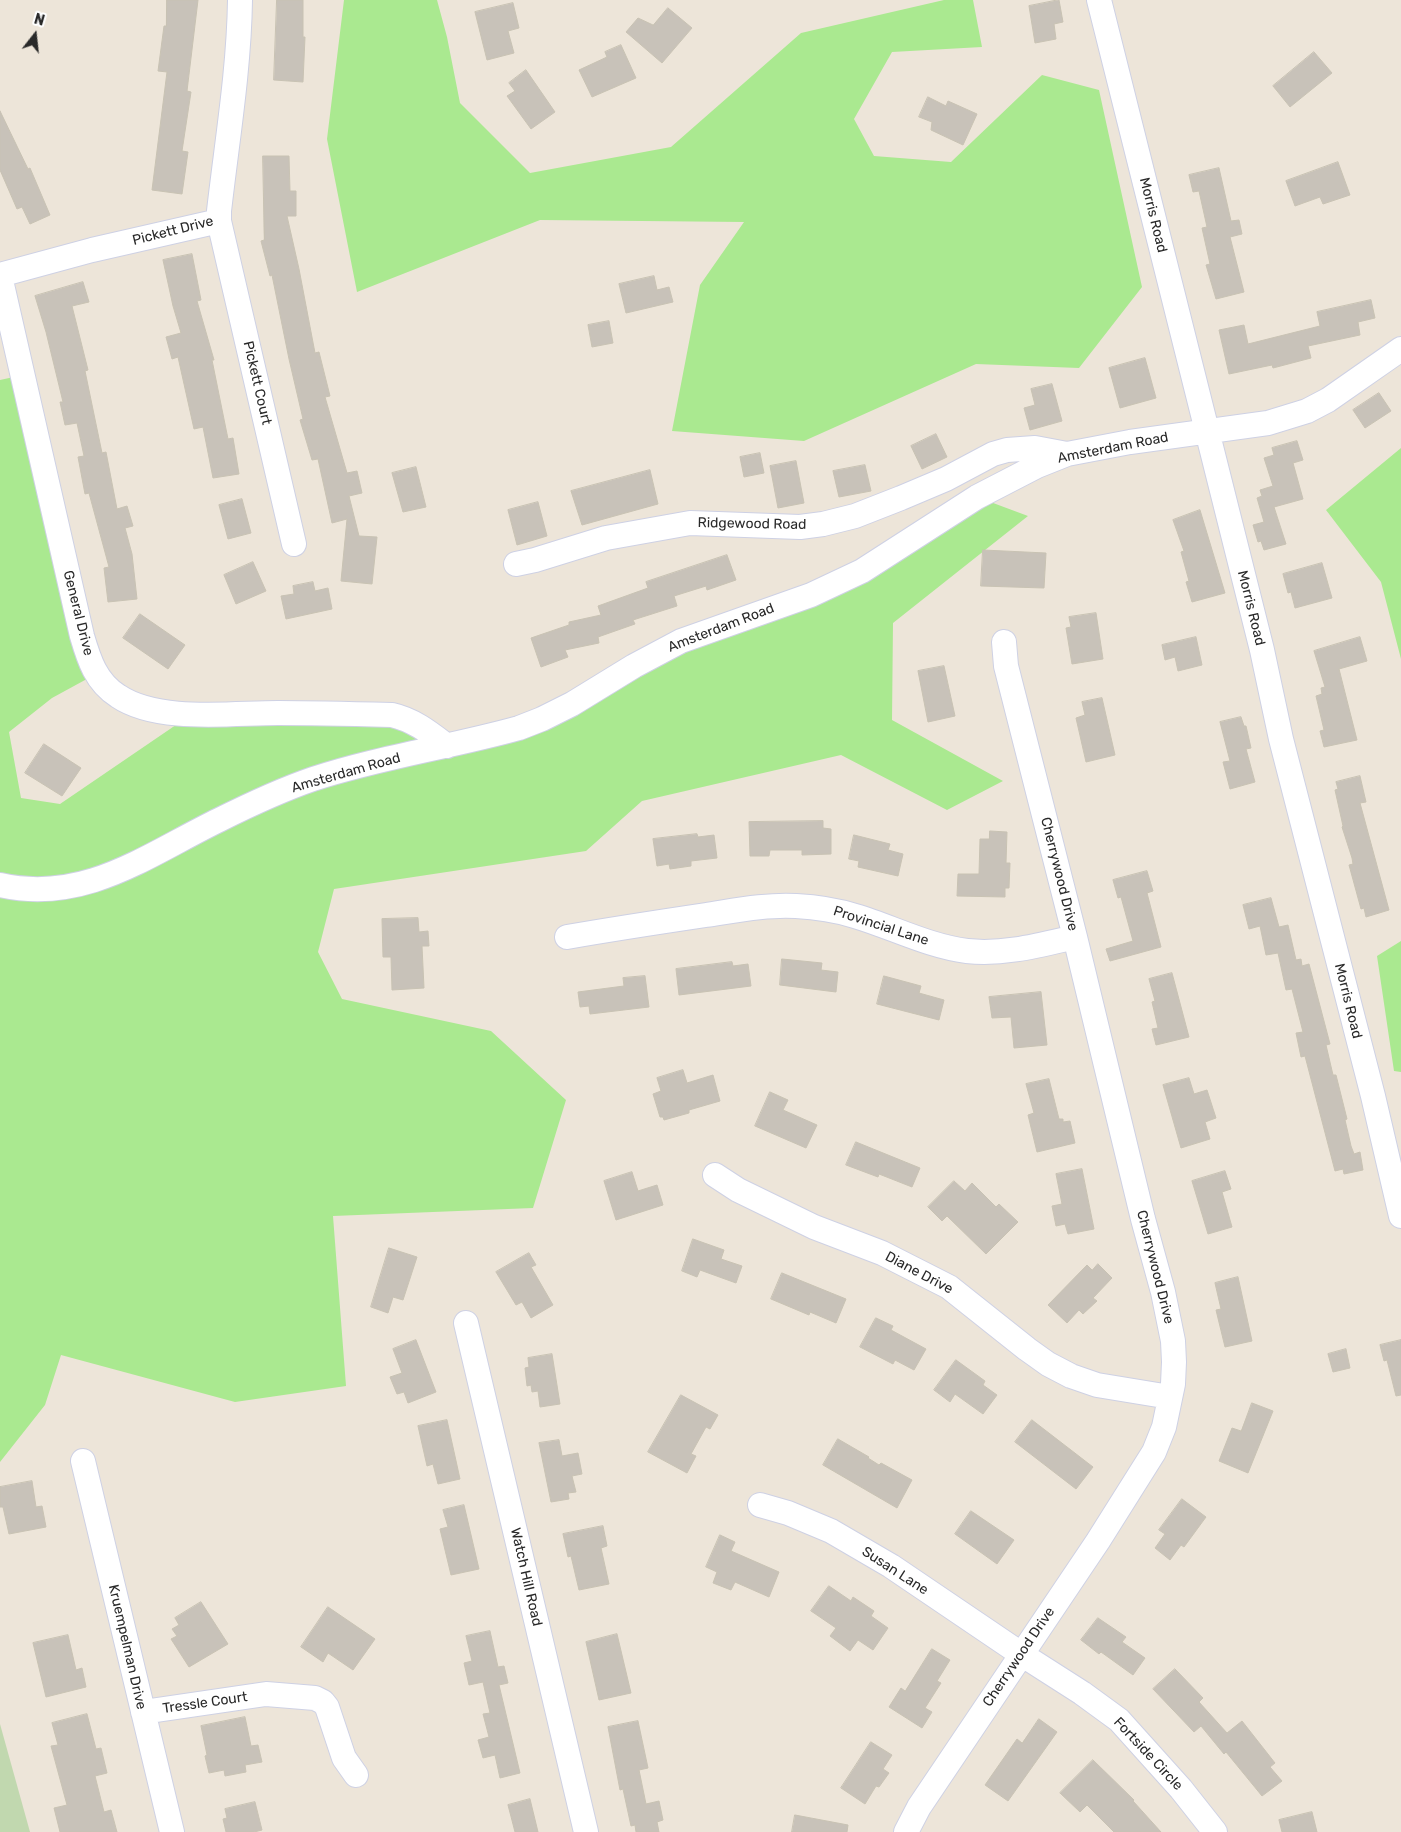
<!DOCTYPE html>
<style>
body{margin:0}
#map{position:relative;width:1401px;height:1832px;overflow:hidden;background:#ede5d9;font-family:Rubik,sans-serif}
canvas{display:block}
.north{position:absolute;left:10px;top:10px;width:50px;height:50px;-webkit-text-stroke:4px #fff;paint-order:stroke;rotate:16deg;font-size:14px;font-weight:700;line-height:20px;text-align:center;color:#292929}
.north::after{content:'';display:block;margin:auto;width:18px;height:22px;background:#292929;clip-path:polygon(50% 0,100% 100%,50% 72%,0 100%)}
</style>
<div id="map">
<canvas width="1401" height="1832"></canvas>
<div class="north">N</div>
</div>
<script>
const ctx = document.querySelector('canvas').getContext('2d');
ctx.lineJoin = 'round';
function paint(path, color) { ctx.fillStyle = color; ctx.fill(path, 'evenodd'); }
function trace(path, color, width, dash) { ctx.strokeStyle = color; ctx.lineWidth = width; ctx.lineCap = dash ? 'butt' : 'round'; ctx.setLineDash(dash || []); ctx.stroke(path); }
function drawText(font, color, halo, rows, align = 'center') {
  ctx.font = font + ' Rubik,sans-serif'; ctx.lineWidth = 4; ctx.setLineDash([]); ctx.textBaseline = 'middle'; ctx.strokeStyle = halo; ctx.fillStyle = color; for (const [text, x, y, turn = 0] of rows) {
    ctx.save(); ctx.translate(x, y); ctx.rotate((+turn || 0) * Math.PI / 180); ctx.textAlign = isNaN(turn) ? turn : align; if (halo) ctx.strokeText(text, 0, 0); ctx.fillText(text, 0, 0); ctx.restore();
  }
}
paint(new Path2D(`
 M344 0H437L447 37 460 103 530 173 671 147 801 33 944 0H973L982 47 892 52 854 119 874 156 951 162 1042 75 1099 90 1142 287 1079 368 976 364 804 441 672 431 700 285 744 222 540 220 357 292 327 139Z
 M23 375 96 674 52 698 9 732 21 798 60 804 192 714 392 715 447 746 572 704 811 595 977 497 1028 516 893 623 892 720 1003 781 947 810 841 755 642 801 586 851 334 889 318 952 342 999 491 1031 566 1100 533 1208 333 1216 346 1386 235 1402 61 1355 45 1405 0 1462V380Z
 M1401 448V659L1381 582 1326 510Z
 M1401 941V1072L1394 1071 1377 956Z`), '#aae990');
paint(new Path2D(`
 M0 1724 30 1832H0Z`), '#c1d8af');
const building = new Path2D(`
 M167 0H198L187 91 191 92 182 151 188 152 182 194 152 190 167 72 158 71 164 26H166Z
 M277 0H303V37H305L303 82 274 80Z
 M1059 0 1063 22 1054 24 1056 39 1035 43 1029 6Z
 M513 3 519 28 508 31 514 53 487 60 475 12Z
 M668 8 692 28 662 63 626 32 638 18 653 25Z
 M621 45 636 78 592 97 579 70 607 57 605 52Z
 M1314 52 1332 73 1290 107 1273 86Z
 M526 70 555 112 531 129 507 96 515 91 509 83Z
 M928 97 946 106 948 101 977 114 963 145 931 130 932 122 919 117Z
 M0 111 28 169 30 168 50 215 30 224 22 207 17 209 0 170Z
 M263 156H289L290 191H296V216H287L299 269 315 353 319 352 330 396 325 397 347 473 357 471 362 493 349 496 359 536 377 537 372 584 341 581 347 519 332 523 318 459 312 460 300 420 303 419 289 359 272 275 270 276 261 241 264 240Z
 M1338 162 1350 195 1323 204 1320 197 1295 206 1286 181Z
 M1219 168 1231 221 1239 220 1242 234 1230 237 1244 292 1216 299 1206 265 1210 264 1202 228 1207 227 1199 191 1193 192 1189 175Z
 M192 254 201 300 197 301 214 360H212L228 439 233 438 239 474 213 478 203 427 194 429 178 357 172 359 166 337 181 333 173 306 163 260Z
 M654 276 657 290 669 287 673 302 626 313 619 284Z
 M83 282 89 302 72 306 88 370 85 371 102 453 106 452 117 509 127 506 133 526 125 528 132 554 137 599 108 602 104 568 109 567 89 493 85 494 78 457 84 456 77 423 65 425 60 402H63L46 332 35 296Z
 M1371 300 1375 318 1358 322 1360 335 1308 346 1311 358 1273 368 1272 365 1229 374 1219 330 1244 325 1248 344 1320 326 1317 312Z
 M609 321 613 343 592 347 588 325Z
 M1145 358 1156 398 1120 408 1109 368Z
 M1052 384 1062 421 1030 430 1024 408 1035 405 1031 389Z
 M1379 393 1391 411 1365 428 1353 410Z
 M936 434 947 457 922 469 911 446Z
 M1297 441 1303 460 1293 463 1303 499 1274 507 1286 544 1264 550 1261 541 1258 542 1253 525 1264 522 1257 498 1262 496 1260 490 1273 486 1264 458 1274 455 1272 448Z
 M760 453 764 473 744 477 740 457Z
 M796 461 804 503 778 508 770 466Z
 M865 465 871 491 839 497 833 471Z
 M416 467 426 507 403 512 392 473Z
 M650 470 658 504 582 525 571 491Z
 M242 499 251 533 228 539 219 505Z
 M538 502 547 536 517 545 508 510Z
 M1200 510 1225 593 1192 602 1186 582 1189 581 1181 552 1184 551 1173 520Z
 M983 550 1046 553 1044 588 981 586Z
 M727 555 736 580 707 590 706 586 674 596 677 606 633 620 635 624 598 637 599 643 565 650 568 657 541 667 531 638 569 625V622L601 615 598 606 648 588 646 582Z
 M253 562 266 591 236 604 224 575Z
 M1322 563 1332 598 1295 608 1291 592 1288 593 1283 574Z
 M313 582 315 591 328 588 332 609 286 619 281 596 294 594 293 586Z
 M1096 613 1103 659 1072 664 1066 628 1071 627 1069 617Z
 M140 614 185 645 168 669 123 638Z
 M1196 637 1202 665 1178 671 1175 657 1165 660 1162 645Z
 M1360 637 1367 661 1339 669 1357 740 1324 747 1320 731 1324 730 1316 696 1322 694 1321 688 1325 687 1314 651Z
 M944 666 955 716 928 722 918 671Z
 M1102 698 1115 755 1086 762 1076 718 1085 715 1082 702Z
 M1241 717 1244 726H1246L1251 748 1246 749 1255 782 1230 789 1223 762 1230 761 1220 722Z
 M44 744 81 768 62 796 25 773Z
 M1360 776 1366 802 1360 803 1389 910 1366 917 1364 908 1361 909 1349 865 1353 864 1352 858 1342 827 1343 826 1335 790 1338 789 1336 782Z
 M823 821V828L831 829V854L802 855V850H770L769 856H750L749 822Z
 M990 831 1007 832 1006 863H1010L1009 888H1005V897L957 896 958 874H979L980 839H989Z
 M697 834 698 837 714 835 717 858 691 861V866L670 869 669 864 657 866 653 839Z
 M854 835 890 844 888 850 903 854 898 876 858 867 859 861 849 859Z
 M1147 871 1153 891 1147 893 1161 947 1110 961 1106 949 1133 941 1121 897 1118 898 1113 880Z
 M1271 898 1279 927 1288 925 1296 960 1301 959 1302 966 1309 964 1330 1044 1326 1045 1333 1075H1336L1347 1119 1345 1120 1351 1146 1354 1154 1360 1152 1363 1170 1344 1174 1343 1169 1335 1171 1305 1056 1301 1057 1296 1033 1303 1032 1292 989 1286 990 1278 953 1266 955 1260 926 1249 929 1243 905Z
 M418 918 419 932 428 931 429 946H422L424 988 392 990 391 957H383L382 919Z
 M782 959 822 963 821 970 838 972 836 992 780 985Z
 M732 962 733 966 748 964 751 986 679 995 676 969Z
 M1172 973 1189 1037 1156 1045 1152 1029 1158 1028 1152 1002 1155 1001 1149 979Z
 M645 976 649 1007 590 1014 589 1006 580 1007 578 992 624 986 623 978Z
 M884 976 921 986 919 993 944 1000 939 1020 877 1004Z
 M1041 992 1047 1045 1014 1048 1011 1017 992 1018 989 997Z
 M683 1070 687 1083 713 1075 720 1101 689 1110V1113L664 1120 663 1117H660L653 1094 661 1091 657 1078Z
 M1189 1078 1194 1094 1207 1090 1216 1118 1205 1122 1210 1139 1181 1148 1163 1085Z
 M1049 1079 1059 1119H1063V1122L1070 1121 1075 1143 1037 1152 1028 1115 1034 1113 1026 1084Z
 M770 1092 788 1100 783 1110 817 1125 806 1148 755 1126Z
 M856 1142 920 1168 912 1187 879 1174 878 1177 846 1165Z
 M1082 1169 1094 1229 1068 1234 1065 1224 1056 1226 1052 1206 1062 1204 1056 1174Z
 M1225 1171 1231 1189 1222 1192 1232 1227 1208 1234 1192 1181Z
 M632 1172 638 1191 657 1185 663 1205 616 1220 604 1181Z
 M954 1181 965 1191 972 1183 996 1207 999 1204 1018 1222 986 1254 947 1216 942 1221 928 1207Z
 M693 1239 724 1250 721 1259 742 1266 736 1283 700 1270 697 1277 682 1271Z
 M389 1248 417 1257 403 1300 393 1297 388 1313 371 1307Z
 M529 1253 536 1265 531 1267 553 1305 531 1318 522 1302 516 1305 496 1272Z
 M1098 1264 1112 1278 1093 1298 1097 1301 1083 1314 1079 1310 1067 1323 1048 1305 1087 1265 1092 1270Z
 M782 1273 846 1299 836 1323 810 1312 809 1315 771 1299Z
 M1238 1277 1252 1341 1225 1347 1216 1310 1221 1309 1215 1283Z
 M876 1318 893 1326 891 1330 926 1349 914 1370 895 1360 893 1364 860 1347Z
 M416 1340 436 1392 408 1403 404 1392 397 1394 390 1377 402 1373 393 1349Z
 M1401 1340V1395L1396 1396 1387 1360 1384 1361 1380 1345Z
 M1346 1349 1350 1368 1333 1372 1328 1354Z
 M552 1354 560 1404 540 1407 538 1391 532 1392 531 1385 527 1386 525 1368 529 1367 528 1358Z
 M956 1360 985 1381 983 1385 997 1395 983 1414 955 1394 950 1402 934 1390Z
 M681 1395 718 1415 710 1429 706 1427 691 1454 696 1456 687 1473 648 1452Z
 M1252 1403 1273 1411 1248 1473 1219 1461 1232 1428 1241 1431Z
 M447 1420 460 1479 438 1484 433 1464 427 1466 418 1426Z
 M1032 1420 1093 1467 1076 1489 1015 1442Z
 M838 1439 869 1457 868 1458 879 1465 881 1463 912 1480 897 1508 823 1465Z
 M559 1440 562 1456 578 1453 582 1474 572 1476 576 1492 568 1493 569 1499 551 1502 539 1443Z
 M32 1481 36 1507 42 1506 46 1527 9 1534 3 1507H0V1487Z
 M1182 1499 1206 1517 1184 1547 1181 1545 1170 1560 1155 1548 1165 1534 1159 1530Z
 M464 1505 479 1569 451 1575 440 1529 448 1527 443 1510Z
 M971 1511 1014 1540 997 1564 955 1534Z
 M603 1526 607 1546 601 1548 609 1584 579 1590 571 1556 568 1557 563 1534Z
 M720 1535 735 1542 731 1551 779 1572 769 1597 735 1582 731 1590 713 1583 717 1572 706 1567Z
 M829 1586 851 1601 853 1597 874 1611 871 1616 888 1628 873 1650 858 1640 850 1651 830 1636 836 1628 811 1611Z
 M201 1602 228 1644 189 1667 171 1639 177 1636 172 1629 179 1625 175 1618Z
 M328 1607 375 1639 353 1670 328 1653 323 1662 301 1647Z
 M1098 1618 1126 1637 1122 1642 1145 1658 1133 1675 1101 1652 1099 1654 1081 1640Z
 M490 1631 498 1667 504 1666 508 1683 499 1685 520 1773 500 1778 495 1755 483 1758 478 1740 489 1737 483 1714 490 1713 483 1682 469 1685 464 1663 472 1661 466 1636Z
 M617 1634 631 1693 599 1700 586 1642Z
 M68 1635 76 1670 82 1668 86 1687 46 1697 33 1643Z
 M932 1649 950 1660 937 1681 941 1683 925 1708 932 1712 922 1728 889 1707 901 1688 905 1691Z
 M1175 1669 1203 1698 1199 1702 1227 1733 1242 1721 1275 1763 1270 1767 1282 1781 1262 1796 1226 1752 1224 1754 1201 1726 1194 1732 1153 1689Z
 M87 1714 96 1749 101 1748 107 1773 95 1776 104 1812 111 1810 117 1832H60L54 1808 67 1805 51 1746 58 1745 52 1723Z
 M245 1717 251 1746 258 1745 262 1762 245 1765 246 1772 225 1776 224 1770 209 1773 205 1756 207 1755 201 1726Z
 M1039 1719 1057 1732 1008 1801 985 1785 1017 1739 1022 1743Z
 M638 1721 648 1768 639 1770 646 1804 659 1801 663 1820 657 1822 659 1832H636L635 1825 631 1826 623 1789 620 1790 608 1727Z
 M871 1742 892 1755 883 1769 889 1773 879 1787 876 1786 865 1804 841 1788Z
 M1093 1760 1134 1800 1133 1801 1161 1832H1114L1087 1805 1080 1812 1060 1793Z
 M530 1799 538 1832H515L508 1805Z
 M255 1802 262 1830 254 1832H226L223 1819 227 1818 225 1809Z
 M1312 1812 1317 1832H1282L1279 1820Z
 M795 1815 848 1825 847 1832H792Z`);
paint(building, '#c8c2b9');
trace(building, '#c8c2b3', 1);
const minor = new Path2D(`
 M240 0C239 70 227 141 219 211V221L294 544
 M1099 0 1262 650 1281 739 1373 1096 1401 1216
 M0 275 92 250 219 221
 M0 276 82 636C89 660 96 682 118 696 158 723 231 713 278 713 316 713 354 714 392 715 414 720 430 733 447 746
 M516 564 535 560 606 538 690 523 800 527 823 524 855 516 901 498 946 479 993 454 1007 450 1035 448 1067 454
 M0 885C85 904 147 855 219 820 249 805 281 790 313 779 380 757 451 747 519 728L542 719 572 704 634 666 681 641 811 595 862 571 977 497 1037 466 1067 454 1130 442 1268 423 1307 411 1328 400 1401 349
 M567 937C613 929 659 922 706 915 733 911 768 904 796 906 816 907 836 910 855 916 892 927 928 946 967 951 1004 955 1040 945 1075 937
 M715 1175 738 1190 814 1227 882 1253 949 1287 1027 1349 1048 1364 1071 1376 1097 1385 1170 1397
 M466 1323 586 1832
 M83 1461 172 1832
 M760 1505 788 1513 831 1531 891 1566 1021 1654 1082 1693 1119 1720 1181 1789 1215 1832
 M143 1712 266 1694 315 1698 323 1702 327 1707 344 1758 356 1775
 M906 1832 919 1807 1098 1541 1154 1452 1164 1427 1173 1384 1174 1362 1173 1341 1163 1292 1143 1219 1075 937 1006 666 1004 642`);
trace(minor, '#ced1e4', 26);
trace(minor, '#fff', 24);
drawText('14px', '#292929', '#fff', [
 ["Morris Road",1153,215,76],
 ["Pickett Drive",173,231,-14],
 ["Pickett Court",257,383,77],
 ["Amsterdam Road",1113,448,-11],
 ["Ridgewood Road",752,524,1],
 ["Morris Road",1251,608,76],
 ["General Drive",78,613,76],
 ["Amsterdam Road",721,628,-21],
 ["Amsterdam Road",346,773,-16],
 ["Cherrywood Drive",1059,874,76],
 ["Provincial Lane",881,926,18],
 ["Morris Road",1348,1001,76],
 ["Cherrywood Drive",1155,1267,76],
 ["Diane Drive",919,1273,28],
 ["Susan Lane",895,1571,33],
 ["Watch Hill Road",526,1577,77],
 ["Kruempelman Drive",127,1647,77],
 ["Cherrywood Drive",1019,1657,-56],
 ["Tressle Court",205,1703,-8],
 ["Fortside Circle",1148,1754,47]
]);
</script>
